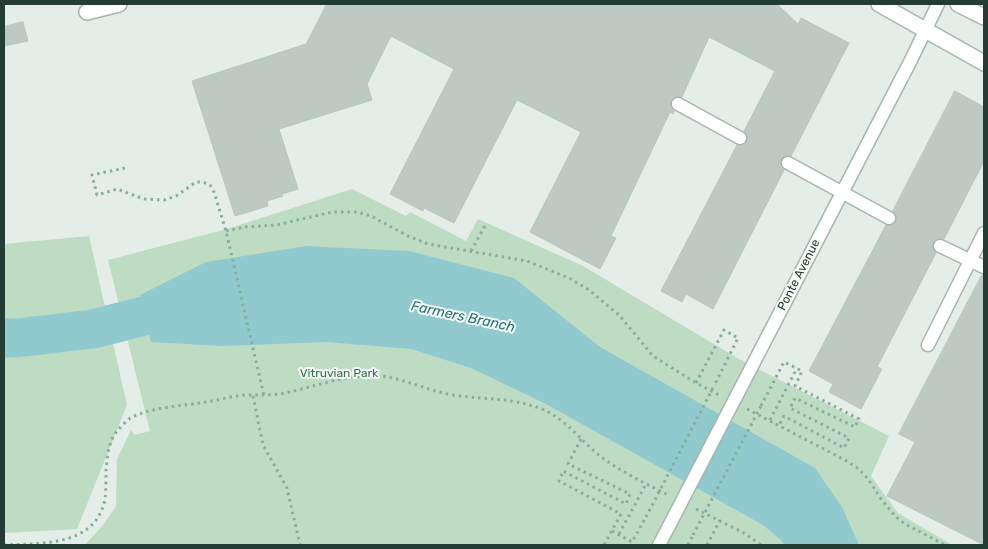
<!DOCTYPE html>
<style>
body{margin:0}
#map{position:relative;width:988px;height:549px;overflow:hidden;background:#e4ede8;font-family:Rubik,sans-serif}
canvas{display:block}
.frame{position:absolute;inset:0;border:5px solid #243d34;pointer-events:none}
</style>
<div id="map">
<canvas width="988" height="549"></canvas>
<div class="frame"></div>
</div>
<script>
const ctx = document.querySelector('canvas').getContext('2d');
ctx.lineJoin = 'round';
function paint(path, color) { ctx.fillStyle = color; ctx.fill(path, 'evenodd'); }
function trace(path, color, width, dash) { ctx.strokeStyle = color; ctx.lineWidth = width; ctx.lineCap = dash ? 'butt' : 'round'; ctx.setLineDash(dash || []); ctx.stroke(path); }
function drawText(font, color, halo, rows, align = 'center') {
  ctx.font = font + ' Rubik,sans-serif'; ctx.lineWidth = 4; ctx.setLineDash([]); ctx.textBaseline = 'middle'; ctx.strokeStyle = halo; ctx.fillStyle = color; for (const [text, x, y, turn = 0] of rows) {
    ctx.save(); ctx.translate(x, y); ctx.rotate((+turn || 0) * Math.PI / 180); ctx.textAlign = isNaN(turn) ? turn : align; if (halo) ctx.strokeText(text, 0, 0); ctx.fillText(text, 0, 0); ctx.restore();
  }
}
paint(new Path2D(`
 M352 189 406 216 410 212 466 241 478 219 583 266 739 359 889 436 871 476 898 513 952 545H85L104 524 116 506 117 459 131 430 135 435 150 431 108 260 227 229Z
 M89 236 127 405 77 529 4 533V244Z`), '#bedcc3');
paint(new Path2D(`
 M306 246 409 251 514 278 600 347 815 468 842 507 859 545H784L781 540 763 525 546 404 471 368 411 349 326 342 223 346 151 342 140 295 206 262Z`), '#90cace');
trace(new Path2D(`
 M4 338H17L93 329 144 316 196 310`), '#90cace', 39);
const building = new Path2D(`
 M327 4H777L798 24 801 18 849 43 791 156H784L781 160V167L784 170 713 309 686 294 682 302 661 291 737 145H744L747 141V134L744 131 775 71 709 37 682 97H674L671 101V108L674 111 673 114 670 112 611 236 616 238 600 269 530 232 581 132 517 100 454 223 424 208 423 211 390 194 454 69 391 36 367 84 372 100 279 129 298 189 282 194 283 196 267 201 268 206 235 216 192 81 306 44Z
 M23 22 28 41 4 46V27Z
 M955 91 984 107V161L944 239 939 238 933 242 932 247 936 253 877 367 882 369 861 409 829 392 833 384 809 371 886 225H893L896 221V214L893 211Z
 M982 275H984V545L887 496 915 442 899 434Z`);
paint(building, '#bccac3');
trace(building, '#b7c6be', 1);
const service = new Path2D(`
 M678 104 740 138
 M788 163 889 218
 M940 246 984 267
 M928 345 984 233
 M737 395 911 60 938 4
 M659 545 669 526`);
const minor = new Path2D(`
 M87 12 119 4`);
const secondary = new Path2D(`
 M879 4 984 63
 M958 4 984 17`);
trace(service, '#a7b5ae', 15);
trace(minor, '#a7b5ae', 18);
trace(secondary, '#a3b8ae', 18);
trace(new Path2D(`
 M125 168 92 175 97 195 117 189 144 199 164 200 176 196 196 182H203L210 185 214 192 226 231 264 396
 M226 231 245 227 277 225 332 212H357L371 216 408 236 428 244 527 261 569 278 589 290 619 315 653 356 696 383 719 395
 M471 251 486 224
 M696 383 724 330 738 338 715 384
 M253 396 263 445 287 488 300 545
 M761 406 784 362 802 371 795 386 859 419 855 427 795 398 790 408 849 438 844 448 784 416 779 425
 M747 409 845 460 859 469 868 479 881 499 896 517 905 524 945 545
 M770 420 797 368
 M581 439 568 464 630 494 626 504 563 471 559 481 621 514 604 545
 M696 509 744 533 761 545
 M612 531 632 542 646 517
 M619 534 646 484
 M4 545C41 543 96 547 105 499 106 490 106 480 106 471 107 458 108 441 118 430 121 427 125 422 129 419 148 407 184 406 206 402 219 400 232 396 245 395 257 395 268 395 280 394 313 388 346 373 381 376 406 379 428 391 453 395 485 400 510 397 542 409 566 419 580 440 600 456 621 472 645 483 668 495
 M688 545 693 535
 M707 545 720 520`), '#86ae9e', 3, [2.5, 4]);
trace(service, '#fff', 12);
trace(minor, '#fff', 15);
trace(secondary, '#fff', 15);
const serviceBridge = new Path2D(`
 M669 526 737 395`);
trace(serviceBridge, '#a7b5ae', 15, []);
trace(new Path2D(`
 M646 517 715 384
 M693 535 761 406`), '#86ae9e', 3, [2.5, 4]);
trace(serviceBridge, '#fff', 12);
drawText('12px', '#243d34', '#f4f9f6', [
 ["Ponte Avenue",799,275,-63]
]);
drawText('12px', '#317244', '#f4f9f6', [
 ["Vitruvian Park",339,374]
]);
drawText('italic 14px', '#227076', '#f4f9f6', [
 ["Farmers Branch",463,317,12]
]);
</script>
